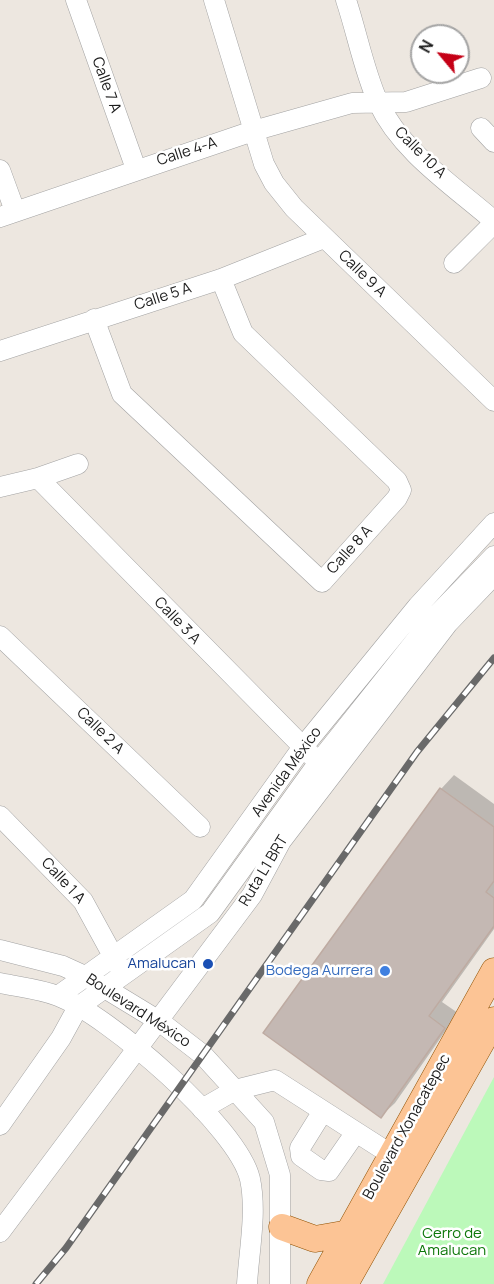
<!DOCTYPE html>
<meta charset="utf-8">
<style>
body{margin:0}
#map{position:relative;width:494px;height:1284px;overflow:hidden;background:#ede7e0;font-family:Manrope,sans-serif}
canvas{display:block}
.north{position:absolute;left:410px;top:24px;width:60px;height:60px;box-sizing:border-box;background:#fff;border:2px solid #a4a4a4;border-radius:50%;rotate:299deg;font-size:16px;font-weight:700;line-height:24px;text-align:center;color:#1b1b1b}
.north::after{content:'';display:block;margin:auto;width:21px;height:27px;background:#c50016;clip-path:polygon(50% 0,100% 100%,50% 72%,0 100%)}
</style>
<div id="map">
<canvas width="494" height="1284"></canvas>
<div class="north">N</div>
</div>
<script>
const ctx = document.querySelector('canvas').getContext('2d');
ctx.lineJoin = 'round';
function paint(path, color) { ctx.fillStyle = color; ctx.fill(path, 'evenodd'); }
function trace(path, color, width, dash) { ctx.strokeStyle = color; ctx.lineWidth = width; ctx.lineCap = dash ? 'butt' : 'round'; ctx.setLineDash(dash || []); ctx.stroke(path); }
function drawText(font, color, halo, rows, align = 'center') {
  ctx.font = font + ' Manrope,sans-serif'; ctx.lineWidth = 5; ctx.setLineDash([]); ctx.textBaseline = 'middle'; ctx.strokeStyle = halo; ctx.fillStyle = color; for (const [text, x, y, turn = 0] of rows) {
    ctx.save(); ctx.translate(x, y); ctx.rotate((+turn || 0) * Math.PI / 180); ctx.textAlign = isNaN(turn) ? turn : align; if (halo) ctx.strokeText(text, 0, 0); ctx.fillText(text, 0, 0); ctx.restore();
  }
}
paint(new Path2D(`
 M494 1077V1284H383Z`), '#bcf9ba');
paint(new Path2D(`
 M454 775 494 804V929L442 1002 458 1013 395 1103 381 1116 441 789Z`), '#0003');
const building = new Path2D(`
 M440 788 494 827V881L486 892 494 898V926L429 1016 445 1028 381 1118 263 1033Z`);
paint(building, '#c4b8b3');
trace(building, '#beaba2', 1.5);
const minor = new Path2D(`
 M76 0 136 169
 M214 0 264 164 274 183 294 208 494 401
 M346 0C357 33 364 71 378 102 401 152 454 186 494 221
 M481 128 494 142
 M0 170 15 211
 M0 217 253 131 352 103 406 102 481 78
 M454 263 494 223
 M94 319 122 394 322 582 397 498 401 490 397 481 243 333 221 279
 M0 351 221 279 324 238
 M38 478 312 756
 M0 487 38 478 78 464
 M0 636 200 827
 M0 816 83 901 118 965
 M0 950 63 966 85 976 159 1021 203 1055 264 1122 280 1175V1284
 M0 983C19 987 40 989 58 996 108 1015 238 1127 250 1179 257 1212 249 1251 247 1284
 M58 996 193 900 302 748 418 606 494 523
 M202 1109 235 1090 275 1080 356 1132 329 1171 321 1170 301 1156 300 1148 323 1111
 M0 1125 61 1038 78 1007 210 913 319 762 432 620 494 556
 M356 1132 392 1155
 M0 1232 252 895 281 841 448 623 494 575`);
const major = new Path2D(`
 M282 1227 315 1239 349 1233
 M320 1284 494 971
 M345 1284 494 1020`);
trace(minor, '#a2a2a2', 21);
trace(major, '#915100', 27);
trace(minor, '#fff', 20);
trace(major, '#fcc495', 26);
const rail = new Path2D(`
 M36 1284 66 1248 417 752 494 658`);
trace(rail, '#696969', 7);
trace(rail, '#fff', 4.5, [14]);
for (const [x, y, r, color] of [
 [208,964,6,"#1a4fb4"],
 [385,971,6,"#3f7fe0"]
]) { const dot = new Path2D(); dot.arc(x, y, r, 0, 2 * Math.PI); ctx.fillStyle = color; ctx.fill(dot); trace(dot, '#fff', 2); }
drawText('15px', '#1b1b1b', '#fff', [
 ["Calle 7 A",106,85,70],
 ["Calle 4-A",187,152,-18],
 ["Calle 10 A",420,153,45],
 ["Calle 9 A",362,274,44],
 ["Calle 5 A",163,297,-18],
 ["Calle 8 A",350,550,-48],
 ["Calle 3 A",177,621,46],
 ["Calle 2 A",100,731,44],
 ["Avenida México",287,772,-54],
 ["Ruta L1 BRT",264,871,-59],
 ["Calle 1 A",63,881,47],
 ["Boulevard México",138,1011,33],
 ["Boulevard Xonacatepec",407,1127,-61]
]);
drawText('15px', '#164399', '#fff', [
 ["Amalucan",196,964]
], 'right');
drawText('15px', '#366cbe', '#fff', [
 ["Bodega Aurrera",373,971]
], 'right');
drawText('15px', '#0d770a', '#fff', [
 ["Cerro de",452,1234],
 ["Amalucan",452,1251]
]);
</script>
